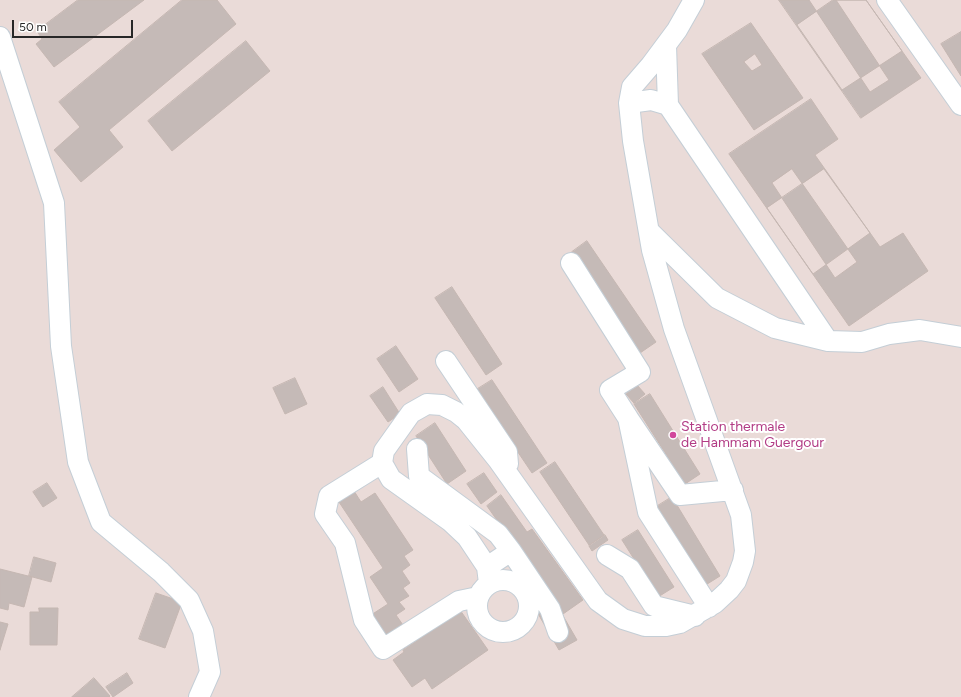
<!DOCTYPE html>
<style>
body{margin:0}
#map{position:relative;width:961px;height:697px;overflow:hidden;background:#eadbd8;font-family:Figtree,sans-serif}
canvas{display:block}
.scale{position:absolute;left:12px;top:20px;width:121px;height:18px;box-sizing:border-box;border:2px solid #272727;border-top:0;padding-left:5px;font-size:12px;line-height:14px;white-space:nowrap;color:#272727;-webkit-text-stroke:3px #fff;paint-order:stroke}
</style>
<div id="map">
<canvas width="961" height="697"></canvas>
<div class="scale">50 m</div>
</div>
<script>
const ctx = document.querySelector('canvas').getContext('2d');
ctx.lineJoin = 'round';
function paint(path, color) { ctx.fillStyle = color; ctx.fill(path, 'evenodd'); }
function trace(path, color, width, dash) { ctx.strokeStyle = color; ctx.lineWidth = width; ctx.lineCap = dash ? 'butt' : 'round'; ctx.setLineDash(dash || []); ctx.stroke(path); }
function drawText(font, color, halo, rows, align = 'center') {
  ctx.font = font + ' Figtree,sans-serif'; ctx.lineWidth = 4; ctx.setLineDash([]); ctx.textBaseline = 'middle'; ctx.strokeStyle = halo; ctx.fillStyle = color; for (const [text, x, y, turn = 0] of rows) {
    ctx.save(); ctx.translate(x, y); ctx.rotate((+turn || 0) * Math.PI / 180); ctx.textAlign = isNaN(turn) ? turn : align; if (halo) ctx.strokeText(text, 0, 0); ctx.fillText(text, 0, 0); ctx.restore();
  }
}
const building = new Path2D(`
 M78 0H144L54 67 36 44 42 39 37 31Z
 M182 0H217L236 24 109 130 123 147 81 182 54 150 80 127 59 102Z
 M779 0H809L870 92 889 80 836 0H866L921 78 861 118Z
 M833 0H866L902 51 842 90 797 25Z
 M751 23 803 98 754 130 702 54ZM755 54 762 65 752 71 744 62Z
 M961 32V76L941 44Z
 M246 41 270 71 172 151 148 121Z
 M811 99 838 139 815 155 880 247 903 233 928 271 849 326 729 154ZM792 169 857 262 835 278 772 183Z
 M824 169 870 233 813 274 767 208Z
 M587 241 656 342 640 353 572 252Z
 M452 287 502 364 486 375 435 298Z
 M396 346 418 379 399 392 377 359Z
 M295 378 307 404 285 414 273 388Z
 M492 380 547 463 532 473 476 390Z
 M637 385 645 394 634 403 626 394Z
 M383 387 400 414 388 422 370 396Z
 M650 394 700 474 685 484 634 404Z
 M435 423 466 471 447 484 416 436Z
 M555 462 604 535 589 545 540 472Z
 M484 473 497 492 481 504 467 484Z
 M47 483 57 498 43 507 33 492Z
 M354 491 361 502 375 493 413 550 404 556 410 565 402 571 410 583 403 588 409 596 399 602 405 609 396 615 412 638 394 650 371 615 388 604 370 577 383 568 339 502Z
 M501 495 527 532 532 529 583 600 563 614 487 506Z
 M672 497 720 576 704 586 656 507Z
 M638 530 674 587 658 597 622 540Z
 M605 535 608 540 592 551 589 546Z
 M34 557 56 563 51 582 29 576Z
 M0 569 32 577 24 607 9 603 8 610 0 608Z
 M156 593 182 602 165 648 139 639Z
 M551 595 577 640 559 650 533 605Z
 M39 608H58L57 645H30V612H39Z
 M460 610 488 650 432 689 425 678 412 687 393 660 404 652 403 650Z
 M0 622 8 624 0 650Z
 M127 673 133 683 113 697 106 687Z
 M94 678 110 696 109 697H72Z`);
paint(building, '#c5bab7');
trace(building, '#c5b7b2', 1);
const minor = new Path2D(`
 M887 0 961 105
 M0 37 54 203 61 346 78 462 101 522 161 572 189 600 203 631 210 672 199 697
 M629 103 651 100 668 105 666 45
 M668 105 828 341 862 342 889 334 920 330 961 337
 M649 231 717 298 775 328 828 341
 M571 263 640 372 610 390 628 418
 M446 361 507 452 508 464
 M417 449 419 476 498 534 511 551
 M382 463 329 496 325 514 345 543 364 620 383 649 459 601 478 597
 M607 555 630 569 654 606 695 616
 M487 567 511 551 550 609 558 632
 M477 606a26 26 0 1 1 52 0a26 26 0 1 1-52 0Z
 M489 583 487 567 467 537 450 521 391 479 382 463 384 451 411 413 427 404 442 405 456 412 466 420 498 460 598 601 623 619 645 626H666L680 623 715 603 729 590 736 581 743 562 745 551 741 515 674 329 652 250 633 141 629 103 632 87 651 65 677 30 694 0
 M709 607 648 512 628 418 680 495 733 490`);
trace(minor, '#c4ced6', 22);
trace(minor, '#fff', 20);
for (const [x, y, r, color] of [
 [673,435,4,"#d1479c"]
]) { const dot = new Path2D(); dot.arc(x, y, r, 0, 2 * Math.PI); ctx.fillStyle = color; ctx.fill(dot); trace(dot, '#fff', 1.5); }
drawText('14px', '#b23c85', '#fff', [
 ["Station thermale",681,427],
 ["de Hammam Guergour",681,443]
], 'left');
</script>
